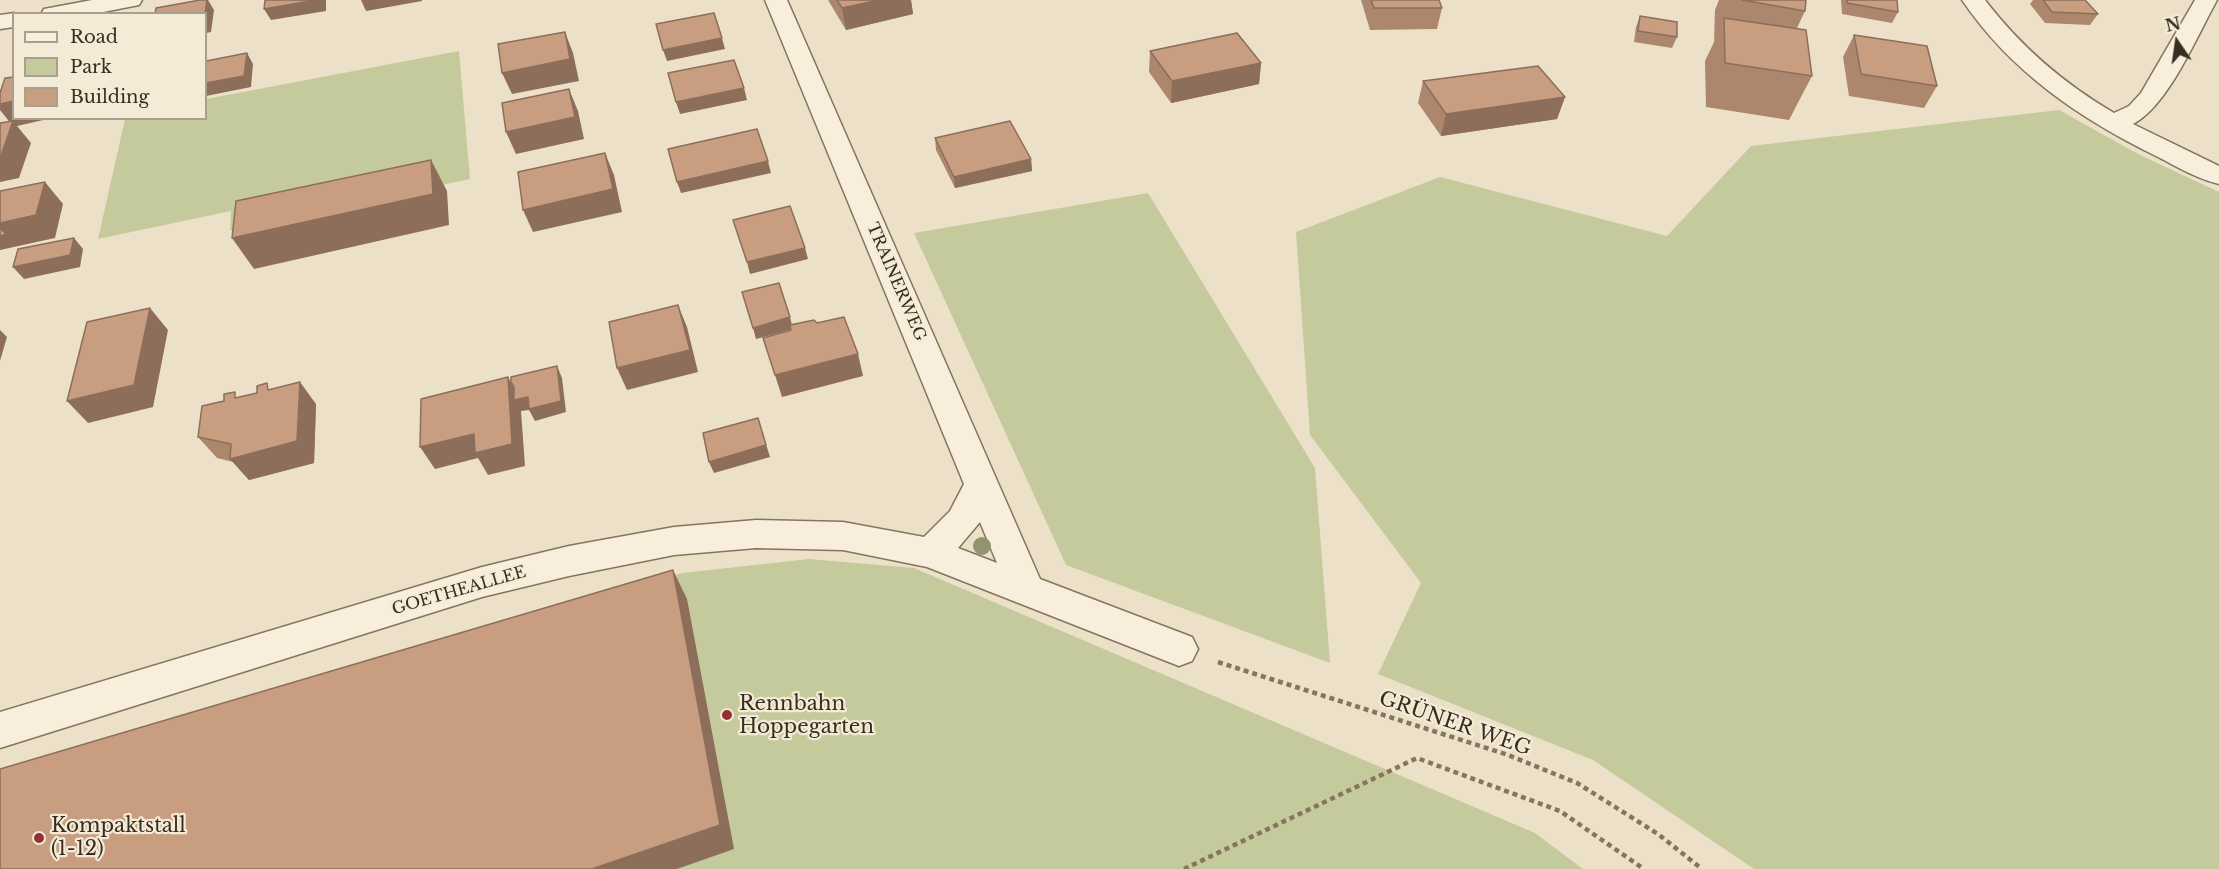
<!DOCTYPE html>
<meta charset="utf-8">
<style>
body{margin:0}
#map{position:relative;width:2219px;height:869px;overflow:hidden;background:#ece1c8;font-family:"Libre Baskerville",serif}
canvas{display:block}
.legend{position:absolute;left:12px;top:12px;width:195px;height:108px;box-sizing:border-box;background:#f4ebd7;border:2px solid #a99f8e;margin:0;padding:8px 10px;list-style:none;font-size:18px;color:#392c20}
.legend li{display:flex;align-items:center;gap:12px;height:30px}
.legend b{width:30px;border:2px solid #a99f8e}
.north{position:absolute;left:2147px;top:12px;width:60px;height:60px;-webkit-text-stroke:4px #f4ebd7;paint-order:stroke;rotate:347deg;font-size:16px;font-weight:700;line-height:24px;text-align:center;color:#392c20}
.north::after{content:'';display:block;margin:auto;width:21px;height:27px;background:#392c20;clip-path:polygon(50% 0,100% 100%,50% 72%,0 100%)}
</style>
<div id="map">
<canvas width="2219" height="869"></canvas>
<ul class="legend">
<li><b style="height:8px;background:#f7eedb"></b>Road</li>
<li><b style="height:16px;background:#c5ca9c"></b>Park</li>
<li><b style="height:16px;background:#c89d80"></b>Building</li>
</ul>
<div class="north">N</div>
</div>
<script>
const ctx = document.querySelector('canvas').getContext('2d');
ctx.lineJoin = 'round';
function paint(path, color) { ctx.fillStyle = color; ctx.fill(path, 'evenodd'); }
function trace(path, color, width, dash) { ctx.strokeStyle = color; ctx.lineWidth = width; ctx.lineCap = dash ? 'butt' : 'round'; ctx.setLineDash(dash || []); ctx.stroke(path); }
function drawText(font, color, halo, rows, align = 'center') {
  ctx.font = font + ' "Libre Baskerville",serif'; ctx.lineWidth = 4.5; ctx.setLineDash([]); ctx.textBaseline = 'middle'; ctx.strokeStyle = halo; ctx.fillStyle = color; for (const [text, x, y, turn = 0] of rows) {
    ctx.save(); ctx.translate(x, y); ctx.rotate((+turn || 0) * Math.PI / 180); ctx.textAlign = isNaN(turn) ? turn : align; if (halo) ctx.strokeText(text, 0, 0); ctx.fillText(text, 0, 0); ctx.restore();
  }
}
paint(new Path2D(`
 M459 51 470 179 230 231 231 211 98 239 125 119 206 118V99Z
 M2059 110 2138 154 2219 192V869H1754L1593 760 1378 674 1421 583 1310 435 1296 232 1440 177 1667 236 1751 146Z
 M1148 193 1315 468 1330 663 1066 565 914 233Z
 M809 559 914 568 1535 833 1583 869H0V772L682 573Z`), '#c5ca9c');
const minor = new Path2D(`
 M92 0H142L139 5 93 14H41L44 9Z
 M765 0H787L1040 579 1192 637 1198 649 1192 661 1179 666 927 567 843 550 756 548 674 555 569 576 482 597 0 748V712L482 567 569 546 674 527 756 520 843 522 924 537 950 511 964 484ZM980 522 997 563 958 548Z
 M1962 0H1985C2021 47 2063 83 2114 113L2129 106 2141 93 2195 0H2217C2197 36 2168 106 2133 124L2219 166V184C2197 179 2176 166 2156 156 2079 118 2011 72 1962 0Z
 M14 13V27L0 29V15Z`);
trace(minor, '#87735e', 3);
trace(new Path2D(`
 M1218 662 1508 755 1577 783 1658 834 1702 869
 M1184 869 1417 758 1560 811 1644 869`), '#87735e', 4.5, [5, 4]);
paint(minor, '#f7eedb');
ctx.fillStyle = '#929370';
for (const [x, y] of [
 [982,546]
]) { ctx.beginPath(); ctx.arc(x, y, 9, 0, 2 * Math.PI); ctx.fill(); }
paint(new Path2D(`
 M828 0H911L913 14 846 30Z
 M1361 0H1439L1442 8 1437 29 1370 30Z
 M1719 0H1806L1805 11 1797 28 1812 76 1789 120 1706 107 1705 61 1714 42 1715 10Z
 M1841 0H1897L1898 12 1892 23 1842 14Z
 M2033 0H2085L2098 14 2090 25 2045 23 2030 4Z
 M1640 16 1677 37 1672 48 1634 42 1636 27Z
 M1854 35 1937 86 1924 108 1849 96 1843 57Z
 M1150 51 1261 63 1259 84 1171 103 1149 72Z
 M1423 81 1565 97 1557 119 1441 136 1418 103Z
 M935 138 1031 159 1032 171 955 188 936 150Z
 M272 389 316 404 314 463 249 480 233 462 217 458 198 437 224 401Z`), '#ac876e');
paint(new Path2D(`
 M207 0H208L214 10 211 32 206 33 205 14Z
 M316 0H326V11L271 20 264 9Z
 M361 0H422V1L366 11Z
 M879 0H911L913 14 846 30 842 8Z
 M565 32 573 53 579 81 512 94 502 73Z
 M722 38 725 49 667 61 663 50Z
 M247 53 253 64 251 87 206 96V83Z
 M1261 63 1259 84 1171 103 1172 81Z
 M744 88 747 100 680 114 676 102Z
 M569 89 578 111 584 139 516 154 506 132Z
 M1565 97 1557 119 1441 136 1446 114Z
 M14 101V118H52L17 126 31 143 19 178 0 182V156L12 125 0 110V104Z
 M605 153 614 175 622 212 533 232 523 210Z
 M1031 159 1032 171 955 188 954 177Z
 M431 160 447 191 449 225 254 269 232 238Z
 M768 161 771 173 681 193 677 182Z
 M45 182 63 204 55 238 0 250V219Z
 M74 238 83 249 80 267 24 279 13 267Z
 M805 248 808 259 750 274 747 262Z
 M678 305 687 327 698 372 627 390 617 368Z
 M150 308 168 330 153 407 88 423 67 401Z
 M790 317 793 329 756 339 753 328Z
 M0 330 7 337 0 361Z
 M858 354 863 376 782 397 775 375Z
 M557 366 562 378 566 412 535 421 529 410 521 411 525 466 488 475 478 458 435 469 420 447 508 377 520 399 528 397Z
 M300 382 316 404 314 463 249 480 230 459Z
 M758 418 770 457 714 473 709 462Z
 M673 570 687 599 734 849 677 869H592Z`), '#8c6e5a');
const building = new Path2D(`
 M200 0H207L205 14H155L156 8Z
 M265 0H316L264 9Z
 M837 0H879L842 8Z
 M1371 0H1439L1442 8H1374Z
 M1742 0H1806L1805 11Z
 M1847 0H1897L1898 12 1847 3Z
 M2043 0H2085L2098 14 2052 12Z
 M714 13 722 38 663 50 656 24Z
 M1640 16 1677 22V37L1638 31Z
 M1724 18 1806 30 1812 76 1725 63Z
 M565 32 570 59 502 73 498 44Z
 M1237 33 1261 63 1172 81 1150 51Z
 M1854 35 1927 46 1937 86 1861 74Z
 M247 53 244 76 206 83V61Z
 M734 60 744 88 676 102 668 73Z
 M1538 66 1565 97 1446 114 1423 81Z
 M14 77V101L0 104V93L5 78Z
 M569 89 575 117 506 132 502 103Z
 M13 121 1 156H0V123Z
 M1010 121 1031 159 954 177 935 138Z
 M757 129 768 161 677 182 668 149Z
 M605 153 613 189 523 210 518 172Z
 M431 160 433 194 232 238 236 201Z
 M45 182 36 215 0 223V191Z
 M790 206 805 248 747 262 733 220Z
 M1 229 6 234 0 236V230Z
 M74 238 70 255 13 267 18 249Z
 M779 283 790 317 753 328 742 292Z
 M678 305 690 350 617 368 609 322Z
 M150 308 134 385 67 401 87 322Z
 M844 317 858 354 775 375 763 338 791 330 790 325 814 320 817 323Z
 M557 366 561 401 529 409 528 397 514 400V387L511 382V377Z
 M508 377 512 444 475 453 474 434 420 447 421 399Z
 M300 382 297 441 230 459 231 444 198 437 202 406 224 401V394L235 392V398L257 393V386L267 383 268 390Z
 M758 418 766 445 709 462 703 433Z
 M673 570 720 825 592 869H0V769Z`);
paint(building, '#c89d80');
trace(building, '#8c6e5a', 1.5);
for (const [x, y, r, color] of [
 [727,715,6,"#933133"],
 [39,838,6,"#933133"]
]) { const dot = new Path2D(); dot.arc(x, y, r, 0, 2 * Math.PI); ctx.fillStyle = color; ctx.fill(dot); trace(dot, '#f4ebd7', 2); }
drawText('16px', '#392c20', '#f4ebd7', [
 ["TRAINERWEG",896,282,67],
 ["GOETHEALLEE",459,591,-16]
]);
drawText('20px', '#392c20', '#f4ebd7', [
 ["Rennbahn",739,704],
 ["Hoppegarten",739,727],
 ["Kompaktstall",51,826],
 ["(1-12)",51,849]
], 'left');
drawText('20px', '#392c20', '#f4ebd7', [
 ["GRÜNER WEG",1455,724,19]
]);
</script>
